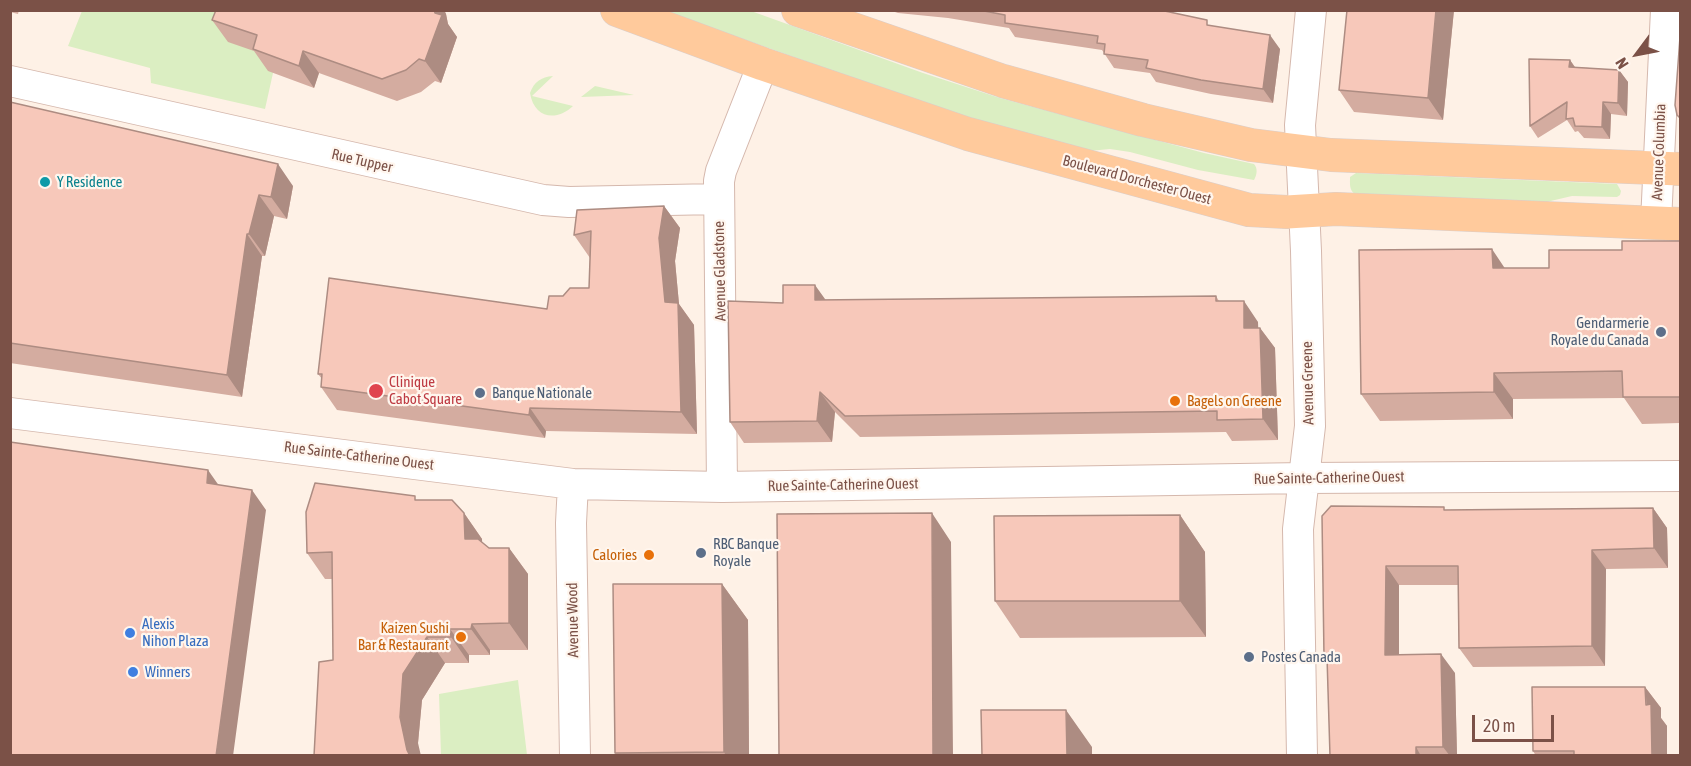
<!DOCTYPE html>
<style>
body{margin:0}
#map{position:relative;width:1691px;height:766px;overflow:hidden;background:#fef1e6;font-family:"Asap Condensed",sans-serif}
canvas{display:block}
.frame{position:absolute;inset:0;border:12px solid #7b5147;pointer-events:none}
.north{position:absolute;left:1607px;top:24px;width:60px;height:60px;-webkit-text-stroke:4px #fff6ee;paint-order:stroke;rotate:238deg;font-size:16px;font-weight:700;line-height:24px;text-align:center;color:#7b5147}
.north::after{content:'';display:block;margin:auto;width:21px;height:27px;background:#7b5147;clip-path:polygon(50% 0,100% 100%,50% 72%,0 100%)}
.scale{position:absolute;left:1472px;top:715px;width:82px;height:27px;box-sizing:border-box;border:3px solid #7b5147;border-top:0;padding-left:8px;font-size:18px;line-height:21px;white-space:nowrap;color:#7b5147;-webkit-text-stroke:4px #fff6ee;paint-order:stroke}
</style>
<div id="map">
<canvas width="1691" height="766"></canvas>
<div class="frame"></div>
<div class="north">N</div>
<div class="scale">20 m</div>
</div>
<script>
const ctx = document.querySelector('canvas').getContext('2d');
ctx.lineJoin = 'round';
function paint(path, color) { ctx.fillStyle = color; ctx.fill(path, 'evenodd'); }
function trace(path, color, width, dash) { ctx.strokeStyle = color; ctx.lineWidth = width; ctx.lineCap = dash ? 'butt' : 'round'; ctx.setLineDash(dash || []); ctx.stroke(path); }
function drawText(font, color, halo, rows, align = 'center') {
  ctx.font = font + ' "Asap Condensed",sans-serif'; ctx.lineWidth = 4.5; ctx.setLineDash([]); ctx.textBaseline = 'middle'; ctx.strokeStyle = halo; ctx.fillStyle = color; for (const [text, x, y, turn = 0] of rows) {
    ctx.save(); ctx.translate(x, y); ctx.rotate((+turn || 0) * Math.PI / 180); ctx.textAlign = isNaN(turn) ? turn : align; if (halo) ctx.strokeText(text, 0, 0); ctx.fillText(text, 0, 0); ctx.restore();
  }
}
paint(new Path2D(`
 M82 11H233L272 57 273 73 265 109 151 83 150 68 68 46Z
 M664 11H751L923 73 1000 98 1204 153 1254 164C1258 168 1257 175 1254 180L1198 170 1130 152 1110 149 1089 151 949 112Z
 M553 76 532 96 573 106C556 122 534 118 530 93 534 82 541 77 553 76Z
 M595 86 634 95 581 97Z
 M1356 173 1617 184 1621 191 1620 195 1617 197 1572 196 1542 203 1355 194C1349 190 1350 184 1350 177Z
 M518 680 527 755H441L439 694Z`), '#dbeec2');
const minor = new Path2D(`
 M10 81 543 200 569 202 718 199
 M1656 222 1666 10
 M10 413 573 484 722 487 1304 478 1680 476
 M573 484 571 523 575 756
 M722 487 719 181 721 171 763 64
 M1302 756 1298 529 1310 426 1306 251 1300 125 1311 10`);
const major = new Path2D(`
 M617 10 763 64 968 134 1249 210 1287 212 1336 209 1680 224
 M798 10 1003 81 1143 120 1251 145 1331 155 1680 169`);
trace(minor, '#d5b8ad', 32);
trace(major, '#dacecb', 34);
trace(minor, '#fff', 30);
trace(major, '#ffca9c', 33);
paint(new Path2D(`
 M10 10H19L18 14 10 12Z
 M216 10H444L446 14 448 24 457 37 441 83 435 81 421 92 397 101 319 73 314 88 268 71 254 51 228 42 212 20Z
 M889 10H1164L1280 49 1273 103 1211 94 1156 82 1150 73 1114 68 1102 50 1015 37 1009 28 948 18 898 13Z
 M1454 10 1443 120 1354 112 1339 90Z
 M1570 60 1575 67 1619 70 1628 82 1627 116 1611 114 1610 139 1584 138 1578 131 1575 132 1567 120 1538 138 1530 126Z
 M10 102 293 186 287 219 274 216 265 256H262L242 397 10 363Z
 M664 206 680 228 675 261 679 304 694 325 697 434 546 431 545 438 337 410 321 387 322 379 318 374 547 309 563 296 589 288 590 258 574 235Z
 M1680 241V423L1642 424 1624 398 1513 399V419L1380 421 1361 394 1505 268H1549L1622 250Z
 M1216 296 1219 301 1258 322V328H1260L1275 348 1278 440 1232 441 1226 432 860 437 835 412 832 442 744 443 730 422 783 303 826 300Z
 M418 500 464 513 482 539V543L489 548H509L528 574V650H490V655H469V663H445L422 700 418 743 333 660 332 579H325L307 553Z
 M1653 508 1667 528 1668 568 1606 569 1605 666 1473 667 1459 648 1458 585H1399V655L1455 673 1457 756H1330L1327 662 1324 657 1322 516 1446 510Z
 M1180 515 1205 552 1206 637 1020 638 995 601Z
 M722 584 748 620 749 756H616L615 753Z
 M1645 687 1661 708V718L1667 726V756H1536L1533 751Z`), '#d4aca0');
paint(new Path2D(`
 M434 10H444L446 14 448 24 457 37 441 83 425 61 435 13Z
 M1436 10H1454L1443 120 1428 98Z
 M1270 35 1280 49 1273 103 1263 89Z
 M303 51 319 73 314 88 299 66Z
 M1570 60 1578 72 1569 67Z
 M1619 70 1628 82 1627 116 1618 103Z
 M1603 102 1611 114 1610 139 1602 127Z
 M278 164 293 186 287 219 271 197Z
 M259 195 274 216 265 256 249 234Z
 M664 206 680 228 675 261 679 304 694 325 697 434 681 412 665 302 659 238Z
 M247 234 262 256 242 397 227 375Z
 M1492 249 1510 276 1493 268Z
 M815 285 830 306 815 300Z
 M1244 301 1258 322 1259 348 1244 328Z
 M1260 328 1275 348 1278 440 1263 419Z
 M1494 373 1513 399V419L1494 392Z
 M820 392 835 412 832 442 817 421Z
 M530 408 546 431 545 438 529 415Z
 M208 470 222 490 207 483Z
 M252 490 266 510 233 756H216Z
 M1653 508 1667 528 1668 568 1654 548Z
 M464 513 482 539 483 566 465 539Z
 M932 513 951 542 953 756H933Z
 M1180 515 1205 552 1206 637 1180 601Z
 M509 548 528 574V650L509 623Z
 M1592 550 1606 569 1605 666 1592 646Z
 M1386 566 1399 585V675L1385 655Z
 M722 584 748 620 749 756H726L724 752Z
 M472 624 490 650V655L471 629Z
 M450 629 469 655V663L451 637Z
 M427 637 445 663 422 700 418 743 421 756H410L407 750 400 717 403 674Z
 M1441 654 1455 673 1457 756H1450L1443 747Z
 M1645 687 1661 708V718L1667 726V756H1652Z
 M1066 710 1092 747V756H1067Z
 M1416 747 1421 756H1416Z`), '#ad8c82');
const building = new Path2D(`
 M216 10H434L435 13 442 15 425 61 419 59 406 70 382 79 303 51 299 66 253 49 257 35 212 20Z
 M979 10H1160L1207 20V25L1270 35 1263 89 1201 80 1146 68 1148 60 1104 54 1105 44 1097 43 1098 36 1005 23V15Z
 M1347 10H1436L1428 98 1339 90Z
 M1680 37V118L1677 115 1675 105Z
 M1529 59 1570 60 1569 67 1619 70 1618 103 1603 102 1602 127 1575 126 1573 118 1566 119 1567 102 1530 126Z
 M10 102 278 164 271 197 259 195 249 234H247L227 375 10 343Z
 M664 206 659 238 665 302 678 303 681 412 530 408 529 415 321 387 322 374H318L329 278 547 309 549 296H563L570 288H589L591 231 574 235 577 210Z
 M1622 241H1680V397H1623L1622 371 1494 373V392L1361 394 1359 250 1492 249 1493 268H1549V250H1622Z
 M783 285H815V300L1216 296V301H1244V328H1260L1263 419 1217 420V411L845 416 820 392 817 421 730 422 728 301 783 303Z
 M10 442 208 470 207 483 252 490 216 756H10Z
 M315 483 415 496V500H452L464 513 465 539H478L489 548H509V623L472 624 471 629H450L451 637H427L403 674 400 717 407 750 410 756H314L319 662 333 660 332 552 307 553 306 512Z
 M1331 506 1444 507V510L1653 508 1654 548 1592 550V646L1459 648 1458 566H1386L1385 655 1441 654 1443 747H1416V756H1330L1327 657H1324L1322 516Z
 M932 513 933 756H779L777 514Z
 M1180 515V601H995L994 516Z
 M613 584H722L724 752 615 753Z
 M1532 687H1645L1646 705 1651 704 1652 756H1574V751H1533Z
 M981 710H1066L1067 756H982Z`);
paint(building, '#f7c8ba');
trace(building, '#ad8c82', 1.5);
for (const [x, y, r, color] of [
 [45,182,6,"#0f9aa8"],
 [1661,332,6,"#5c6f8a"],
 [376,391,8,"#e0444e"],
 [480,393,6,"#5c6f8a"],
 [1175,401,6,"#e8710a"],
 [701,553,6,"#5c6f8a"],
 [649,555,6,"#e8710a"],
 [130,633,6,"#3f7fe0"],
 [461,637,6,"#e8710a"],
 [1249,657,6,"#5c6f8a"],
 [133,672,6,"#3f7fe0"]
]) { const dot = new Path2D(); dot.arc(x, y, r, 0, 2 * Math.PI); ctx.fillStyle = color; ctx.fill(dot); trace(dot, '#fff6ee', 2); }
drawText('15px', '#7b5147', '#fff6ee', [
 ["Avenue Columbia",1659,152,-88],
 ["Rue Tupper",362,161,13],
 ["Boulevard Dorchester Ouest",1137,180,15],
 ["Avenue Gladstone",720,271,-91],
 ["Avenue Greene",1308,383,-91],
 ["Rue Sainte-Catherine Ouest",359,456,7],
 ["Rue Sainte-Catherine Ouest",1329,478,-1],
 ["Rue Sainte-Catherine Ouest",843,485,-1],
 ["Avenue Wood",573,620,-91]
]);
drawText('15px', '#0d838f', '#fff6ee', [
 ["Y Residence",57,182]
], 'left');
drawText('15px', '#4e5e75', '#fff6ee', [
 ["Gendarmerie",1649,323,"right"],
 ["Royale du Canada",1649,340,"right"],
 ["Banque Nationale",492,393],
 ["RBC Banque",713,544],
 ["Royale",713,561],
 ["Postes Canada",1261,657]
], 'left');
drawText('15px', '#be3a42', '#fff6ee', [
 ["Clinique",389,382],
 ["Cabot Square",389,399]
], 'left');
drawText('15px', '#c56008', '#fff6ee', [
 ["Bagels on Greene",1187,401,"left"],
 ["Calories",637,555],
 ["Kaizen Sushi",449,628],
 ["Bar & Restaurant",449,645]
], 'right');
drawText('15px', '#366cbe', '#fff6ee', [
 ["Alexis",142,624],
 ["Nihon Plaza",142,641],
 ["Winners",145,672]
], 'left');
</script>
